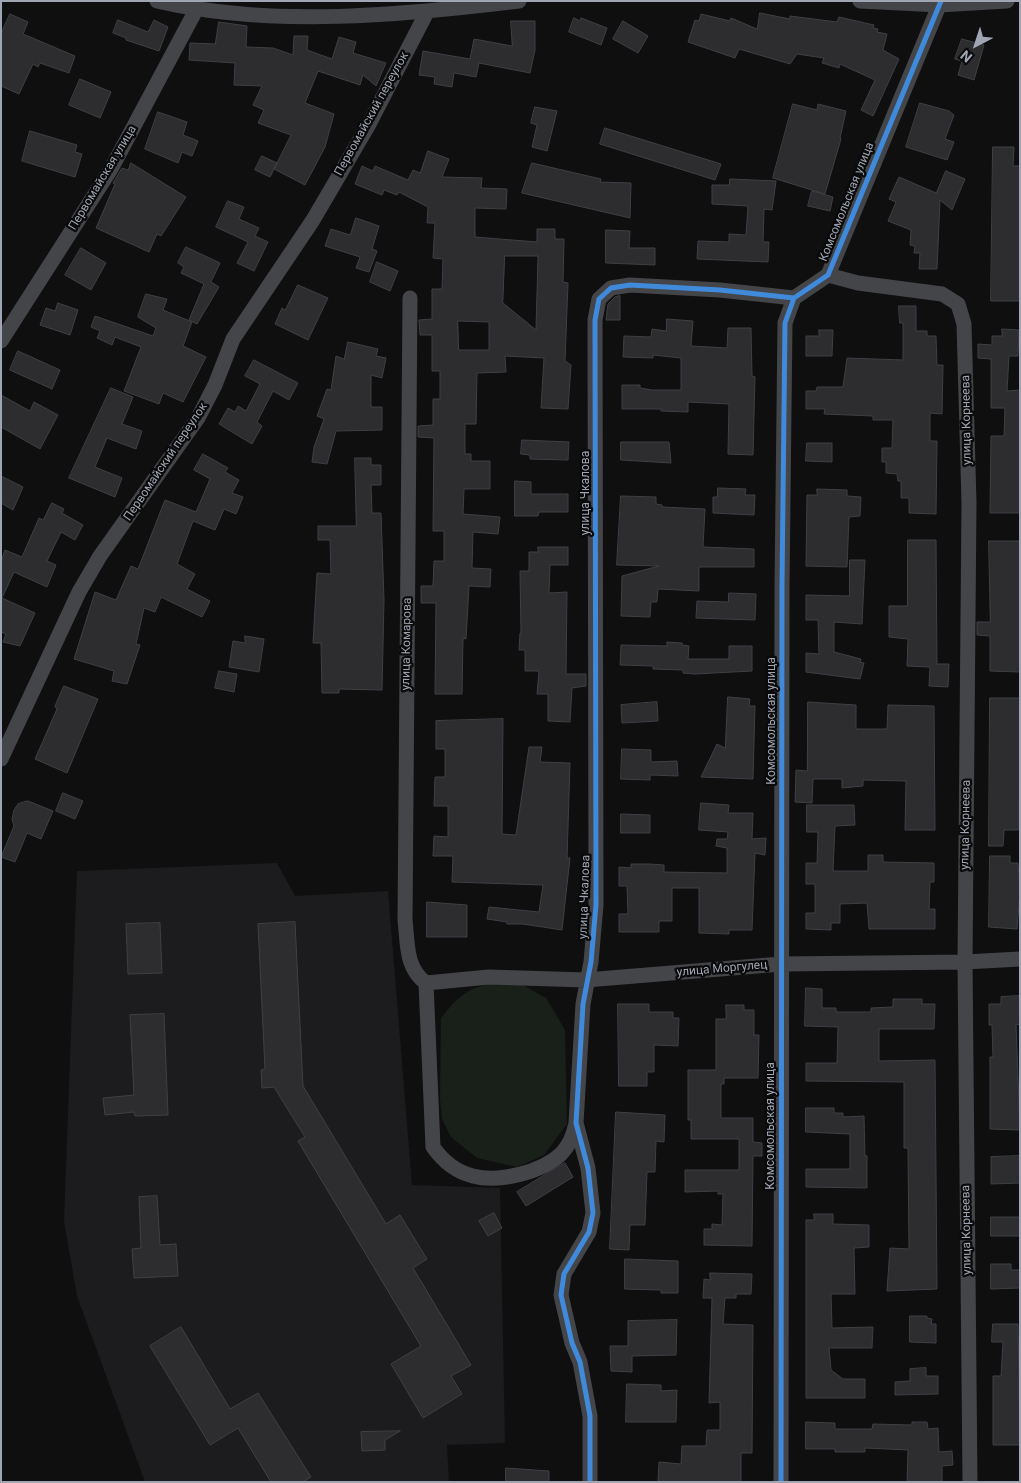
<!DOCTYPE html>
<meta charset="utf-8">
<style>
body{margin:0}
#map{position:relative;width:1021px;height:1483px;overflow:hidden;background:#0f0f10;font-family:Roboto,sans-serif}
canvas{display:block}
.frame{position:absolute;inset:0;border:2px solid #9fa5b2;pointer-events:none}
.north{position:absolute;left:951px;top:20px;width:50px;height:50px;-webkit-text-stroke:4px #0a0a0b;paint-order:stroke;rotate:220deg;font-size:14px;font-weight:700;line-height:20px;text-align:center;color:#9fa5b2}
.north::after{content:'';display:block;margin:auto;width:18px;height:22px;background:#9fa5b2;clip-path:polygon(50% 0,100% 100%,50% 72%,0 100%)}
</style>
<div id="map">
<canvas width="1021" height="1483"></canvas>
<div class="frame"></div>
<div class="north">N</div>
</div>
<script>
const ctx = document.querySelector('canvas').getContext('2d');
ctx.lineJoin = 'round';
function paint(path, color) { ctx.fillStyle = color; ctx.fill(path, 'evenodd'); }
function trace(path, color, width, dash) { ctx.strokeStyle = color; ctx.lineWidth = width; ctx.lineCap = dash ? 'butt' : 'round'; ctx.setLineDash(dash || []); ctx.stroke(path); }
function drawText(font, color, halo, rows, align = 'center') {
  ctx.font = font + ' Roboto,sans-serif'; ctx.lineWidth = 4.5; ctx.setLineDash([]); ctx.textBaseline = 'middle'; ctx.strokeStyle = halo; ctx.fillStyle = color; for (const [text, x, y, turn = 0] of rows) {
    ctx.save(); ctx.translate(x, y); ctx.rotate((+turn || 0) * Math.PI / 180); ctx.textAlign = isNaN(turn) ? turn : align; if (halo) ctx.strokeText(text, 0, 0); ctx.fillText(text, 0, 0); ctx.restore();
  }
}
paint(new Path2D(`
 M277 863 295 896 388 891 412 1185 500 1188 505 1443 447 1445 449 1482H145L77 1296 64 1221 77 871Z`), '#1c1c1e');
paint(new Path2D(`
 M491 984H521L546 998 565 1030 567 1124 544 1155 517 1167 477 1158 451 1137 442 1119 440 1099 441 1018C457 998 466 988 491 984Z`), '#19201a');
const building = new Path2D(`
 M760 13 790 19V16L837 22 839 17 874 25 873 28 878 29 877 32 887 34 883 50 899 59 873 116 861 110 875 80 840 64 839 68 822 63 824 58 797 54 790 64 739 49 735 58 688 42 695 20 699 21 701 14 730 21 731 18 757 29Z
 M10 14 28 22 23 34 75 56 69 73 40 63 38 67 33 64 19 94 1 86V34Z
 M574 18 580 21 581 18 607 28 601 45 569 32Z
 M118 20 148 32 154 20 168 27 159 51 126 40V38L113 33Z
 M511 21H535V50L530 73 479 63 476 77 454 73 452 87 434 84 435 77 419 75 423 51 470 59 474 39 512 46Z
 M623 21 648 36 638 53 613 39Z
 M219 22 247 26 246 47 273 48 293 55 294 36H308L307 50 332 59 339 37 356 42 353 53 386 63 376 86 363 75 360 85 318 71 305 103 334 114 325 147 305 185 274 169 291 135 258 123 264 110 253 105 262 86 234 85 235 63 189 60 190 43 215 44Z
 M962 39 984 45 974 80 958 75 962 61 955 59Z
 M80 79 111 92 100 118 69 105Z
 M920 103 949 111 954 115 945 139 954 142 947 160 906 147Z
 M793 104 817 110 818 104 846 111 840 138 841 139 825 194 773 178Z
 M535 107 557 111 547 151 532 147 537 125 531 123Z
 M158 112 187 122 183 135 198 141 192 156 182 152 178 163 145 149Z
 M605 128 721 164 715 180 600 144Z
 M30 131 77 145 75 152 82 154 75 177 22 161Z
 M993 147H1014L1013 166H1020V301H991Z
 M428 151 449 159 442 177 482 178 481 188 507 189 506 209 475 208V237L537 242V229H555V239H564L563 282 568 283 565 361 571 365 568 409 541 408 544 358 505 356 506 372 477 373 476 424H465V454H471V461H490V489H464L463 514 500 517 498 534 473 532 472 568 491 569 490 587 469 586 466 639 463 638 462 694H435L436 603H421V586H433L434 561H444V531H433L434 438 418 437V426L433 425V399H440V371H432V335H420L419 320 432 319V289H442L443 259 433 258 435 223H427L428 207 399 192 397 195 384 190 382 195 355 184 362 166 373 171 375 166 408 180 413 170 420 173ZM505 256H538L536 330 503 303ZM458 321 489 322V350H459Z
 M262 156 277 163 270 177 255 170Z
 M131 163 186 197 161 236 157 234 149 252 96 228 115 184 113 183 122 168 128 170Z
 M532 163 601 179 600 182 631 183 630 218 522 193Z
 M946 171 965 179 952 210 940 200 937 269H919L920 253H914L915 246 910 245 911 230 888 221 896 202 889 199 899 177 936 193Z
 M730 179 776 181 772 210 764 209 763 242H769L768 262 697 259 698 241 729 242V234L746 235 748 206 712 204V185H729Z
 M812 191 833 197 830 211 808 206Z
 M228 201 244 207 239 219 259 228 255 236 268 242 254 271 237 263 248 242 216 227Z
 M356 218 379 226 372 249 377 251 369 272 356 268 360 257 325 246 331 229 350 235Z
 M606 230 630 231 629 248H655V265L606 263Z
 M186 247 220 263 211 282 219 287 197 324 189 320 204 284 181 273 184 267 178 263Z
 M81 248 106 263 91 290 65 275Z
 M377 262 398 271 390 291 370 282Z
 M298 285 328 298 308 340 275 324 282 308 285 310Z
 M146 294 167 299 163 310 192 322 183 346 206 357 183 402 163 393 159 404 124 391 141 347 115 337 112 345 97 338 100 331 91 327 95 316 153 336 156 328 138 317Z
 M620 296V320H606L608 304 615 297Z
 M58 303 78 310 70 335 40 325 46 308 55 311Z
 M899 306H916V331H927V336H936L937 365H943L942 414 930 413V441H937L936 514 909 513V498H901V481H898L897 474 886 473V462H882V448H892L893 420H873V416L824 414 825 409H806V391H816L817 387H843L847 358 903 360V323H900Z
 M667 319 693 321 691 346 727 348 728 328H751L752 376 755 377 753 455 728 454 729 404 688 402V412L661 411V409H622V385H640V388L652 390H681V358L653 355V358L623 357 624 336 651 337 652 329 666 331Z
 M1002 329 1019 330 1018 356H1009L1007 391 1020 390V513H990L991 436H1004L1005 408H991V359L978 358V344L992 345V336H1002Z
 M819 330H833L832 356H806V336H819Z
 M348 342 378 349 376 356 386 358 382 378 371 375V407H382V430L336 431 327 464 312 462 314 447 324 419 317 416 327 389 331 390 336 356 344 359Z
 M18 351 60 370 52 389 10 370Z
 M254 360 298 383 289 400 273 391 257 422 262 426 252 444 219 424 228 408 235 412 238 406 246 411 260 384 245 376Z
 M111 388 133 397 122 424 142 431 136 449 107 438 95 467 122 478 115 497 69 478Z
 M1 395 30 411 34 402 58 415 40 449 1 427Z
 M522 440 569 442 568 460 530 459V455L521 454Z
 M621 442H669L671 463 621 460Z
 M807 443H832V462L806 461Z
 M203 454 228 468 225 472 239 480 232 493 243 497 236 514 224 509 215 530 193 521 177 564 195 574 187 589 210 601 202 617 161 597 155 612 144 608 136 644 140 645 127 684 112 681 114 671 74 659 95 592 116 600 131 566 138 569 165 500 196 512 210 479 194 470Z
 M355 458H371V465H381V485H371L372 513H381L384 600 382 690 339 689V693H322L321 643H313L317 573 331 574 330 540H318V526H356Z
 M1 476 23 487 13 510 1 503Z
 M515 481 531 482V494H568V512H539L538 516H515Z
 M718 488 746 489 745 495H755L754 515 713 513V497H717Z
 M817 489 847 490V496L861 497 860 516 849 517 847 567 806 566 807 495H817Z
 M621 496 656 497V504L662 505V507L705 509 703 547 754 549V567H699V591L658 589 657 602H651L650 617 621 616 622 576 659 566 617 565Z
 M52 503 64 509 62 513 83 525 75 540 61 532 47 561 56 565 47 587 14 572 2 598 35 613 20 646 3 642 6 634 1 632V562L5 550 22 557 39 518 43 520Z
 M908 540H936L937 664H949L948 687 929 686 930 667 907 666 908 639 889 637V606H907Z
 M989 541H1020V672L990 671V636L977 635V622H990Z
 M538 547H568V565H550L549 593 567 592 566 674H586V686L572 688 570 722 548 721V694H537L539 671H525V650H519L520 633H521L520 571H529V552H538Z
 M850 560H865L862 624 834 622V652L861 659 860 662 864 663 860 679 806 672V653L819 654 818 620H806V595L849 596Z
 M729 593 756 594 755 620 696 618 697 601 728 602Z
 M245 636 264 639 259 672 229 667 233 641 245 643Z
 M667 642 682 643V645L689 646 688 659H729V646H752V671L695 674 683 673V670L653 669V666L620 665 621 645 667 646Z
 M219 671 237 674 234 692 215 688Z
 M64 686 98 699 67 773 35 759 57 709 55 707Z
 M728 697 750 699 749 706H755L753 779 701 777 717 744 725 748Z
 M990 698H1020L1019 830H1004L1003 846H989Z
 M657 702 658 721 622 723 621 705Z
 M808 702 856 705V729H887L888 705 934 706 935 830H905L906 781 863 780V786L842 788V779H813L812 803 795 802 796 770 807 771Z
 M503 719 502 834 516 835 529 747H542L540 762 570 763 567 858H570L562 930 523 924H507V922L487 919 489 907 539 912 543 885 452 882 453 856H433L434 836 448 837V806H434L435 777H445V749H436V721Z
 M622 749 651 750V762L677 761 678 776 650 775V780L621 779Z
 M63 793 83 801 75 819 56 811Z
 M28 801 53 811 41 839 27 833 15 862 1 857 14 826 12 819 14 810 18 804Z
 M701 803 729 805 728 813H753L752 839 766 838 765 855 755 853 752 930H729V934L699 933V888H672V921H659V932H619V914H628L627 886H619V867L631 868V864H650L664 865V872L727 873V848L716 846 717 839H727L728 832 699 830Z
 M807 805H854L855 825 835 826 833 871H868V855H883V862L934 863V882H930L929 909H935V929H869L867 903 840 904V923H831V930L806 929V913H815V884H806V863H817L818 832H807Z
 M621 814 650 815V833H621Z
 M990 856H1010V863H1018L1020 892 1017 929 989 927Z
 M427 902 467 905V937H427Z
 M295 922 303 1086 386 1224 400 1215 427 1259 413 1268 471 1365 451 1376 462 1394 423 1418 391 1364 421 1346 298 1141 305 1137 274 1087 262 1088 261 1070 265 1069 258 924Z
 M160 923 162 973 128 974 126 924Z
 M806 988 822 989V1008H836V1012H871V1008L893 1007V999H922V1004H935L934 1029H879V1061L935 1060 937 1289 887 1291 890 1248 909 1249 908 1148H904V1082L806 1081V1063H837L838 1027 805 1026Z
 M1019 996 1020 1025 1016 1024 1020 1130 990 1129V1057H993L992 1025H989V1004H1001V997Z
 M618 1004H649V1012H673V1018H679L678 1046 654 1045V1072H647V1086H619Z
 M726 1005H744V1010H754V1035H759L758 1078H724V1084H721V1118H753V1142L762 1143V1156H753L752 1246 704 1245V1229H712V1224L722 1225 723 1194H718V1191L685 1192V1170H739V1139H691V1120H688V1070H716V1019H726Z
 M164 1014 168 1115 135 1116 134 1112 105 1115 103 1098 134 1095 130 1015Z
 M806 1108H834V1113H843V1117L864 1116 865 1156H867V1188L806 1187V1169H850V1134L806 1132Z
 M616 1112 665 1115 664 1142 656 1141 655 1172H647L645 1225H630L629 1250 610 1249Z
 M1020 1156V1183L991 1184V1157Z
 M565 1163 573 1177 526 1206 517 1192Z
 M157 1196 160 1245 176 1244 178 1276 134 1278 132 1249 141 1248 139 1197Z
 M494 1213 502 1228 488 1236 479 1221Z
 M814 1214H833V1224L869 1225V1247L854 1248 855 1294H831L832 1328 873 1327 872 1348H829L831 1370 843 1379H865V1398H806V1220H814Z
 M991 1217H1020V1236H991Z
 M625 1259 678 1261V1293H661V1290L625 1289Z
 M991 1264H1011V1270H1020V1288L991 1289Z
 M710 1273 752 1274 751 1294H736V1298H725L723 1324 753 1325 752 1453H741V1482H658L659 1462 681 1464 682 1446H706L707 1430H720V1402L709 1403 712 1298H703L704 1279 710 1280Z
 M910 1316H927V1318L932 1319 931 1324H936V1343L910 1342Z
 M677 1320 676 1355 632 1356V1372L611 1371 610 1346H628V1321Z
 M993 1324H1018L1020 1445H993V1376H1001L1003 1342H992Z
 M181 1327 230 1409 258 1393 311 1477 303 1482H271L238 1428 210 1445 150 1346Z
 M926 1368V1376H938V1394L895 1395V1382L910 1381V1369Z
 M627 1384 661 1385V1391L677 1390 676 1422H626Z
 M806 1422 835 1423V1429H872L873 1424 912 1425V1422H927L928 1429 938 1428 939 1452 952 1451 953 1465 942 1466V1482H907L908 1450 865 1448V1452H835V1449H806Z
 M400 1431 385 1440V1450L362 1451 361 1432Z
 M506 1468 549 1471V1482H506Z`);
paint(building, '#2d2d2f');
trace(building, '#3e4044', 1);
trace(new Path2D(`
 M157 1C272 28 403 15 519 1
 M860 1 939 5 1007 1
 M828 275 858 283 942 294 958 304 964 324 969 503 965 962 970 1482
 M410 298 405 920C408 944 405 967 426 983
 M1 341 111 169 196 10
 M1 759 79 592 100 556 198 418 215 385 233 339 313 220 368 126 427 12
 M426 983 489 977 586 980 781 964 965 962 1020 959
 M426 983 433 1147C443 1161 456 1172 473 1176 499 1183 542 1172 561 1154 569 1146 574 1133 576 1123
 M590 1482V1416L580 1362 572 1343 561 1295 564 1274 589 1232 593 1213 588 1168 576 1123 583 1004 591 962 596 905 595 320 599 299 611 288 630 285 720 290 794 298
 M781 1482 782 586 785 323 794 298 828 275 941 1`), '#444549', 15);
trace(new Path2D(`
 M590 1482V1416L580 1362 572 1343 561 1295 564 1274 589 1232 593 1213 588 1168 576 1123 583 1004 591 962 596 905 595 320 599 299 611 288 630 285 720 290 794 298
 M781 1482 782 586 785 323 794 298 828 275 941 1`), '#408adc', 5);
drawText('12px', '#9fa5b2', '#0a0a0b', [
 ["Первомайский переулок",372,114,-61],
 ["Первомайская улица",103,178,-59],
 ["Комсомольская улица",847,202,-68],
 ["улица Корнеева",967,420,-91],
 ["Первомайский переулок",166,462,-56],
 ["улица Чкалова",586,493,-90],
 ["улица Комарова",407,644,-89],
 ["Комсомольская улица",772,721,-90],
 ["улица Корнеева",966,825,-89],
 ["улица Чкалова",585,897,-88],
 ["улица Моргулец",722,969,-5],
 ["Комсомольская улица",771,1126,-90],
 ["улица Корнеева",967,1230,-91]
]);
</script>
